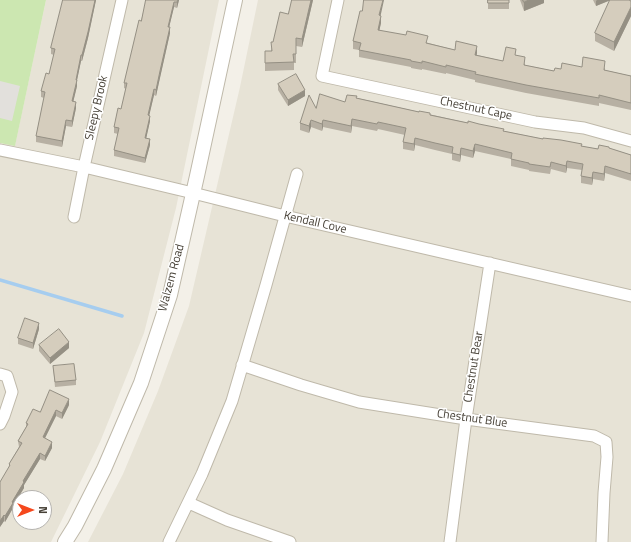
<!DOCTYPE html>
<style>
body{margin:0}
#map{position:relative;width:631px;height:542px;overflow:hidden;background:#f3f0e8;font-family:"Titillium Web",sans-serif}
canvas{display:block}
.north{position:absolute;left:12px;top:490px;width:40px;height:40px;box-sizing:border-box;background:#fff;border:1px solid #b5b3af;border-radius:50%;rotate:90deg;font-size:11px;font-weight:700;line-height:16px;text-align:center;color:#474137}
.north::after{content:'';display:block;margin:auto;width:14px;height:18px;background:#f5481d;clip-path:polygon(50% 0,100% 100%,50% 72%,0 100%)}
</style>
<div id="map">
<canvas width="631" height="542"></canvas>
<div class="north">N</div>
</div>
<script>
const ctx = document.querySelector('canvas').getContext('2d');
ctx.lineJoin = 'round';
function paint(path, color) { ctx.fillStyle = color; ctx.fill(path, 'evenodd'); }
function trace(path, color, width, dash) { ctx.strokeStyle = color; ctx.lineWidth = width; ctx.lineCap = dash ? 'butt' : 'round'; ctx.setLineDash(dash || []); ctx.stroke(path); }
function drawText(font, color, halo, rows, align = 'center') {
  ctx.font = font + ' "Titillium Web",sans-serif'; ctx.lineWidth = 3; ctx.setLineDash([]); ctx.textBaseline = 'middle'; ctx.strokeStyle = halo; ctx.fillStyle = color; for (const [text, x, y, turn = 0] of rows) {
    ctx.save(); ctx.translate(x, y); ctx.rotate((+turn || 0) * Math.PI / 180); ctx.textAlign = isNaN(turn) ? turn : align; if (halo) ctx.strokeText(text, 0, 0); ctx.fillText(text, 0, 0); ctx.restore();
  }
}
paint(new Path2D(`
 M46 0H219L176 208 144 333 100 442 51 542H0V143L15 145ZM20 498H44V522H20Z
 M258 0H631V542H88L123 474 158 391 189 306 240 87Z`), '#e7e3d6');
paint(new Path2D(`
 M0 0H46L15 146 0 143Z`), '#cce7b1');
paint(new Path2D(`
 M0 81 20 86 12 121 0 118Z`), '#e2e0dc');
trace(new Path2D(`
 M0 280 122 316`), '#a6cdef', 3.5);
const minor = new Path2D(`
 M338 0 322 76 535 122 584 128 631 141
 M0 150 84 167 193 193 285 216 631 296
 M74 217 84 167 122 0
 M242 365 301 385 359 402 466 419 594 436 606 442 607 457 604 493 602 542
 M0 374 7 376 12 392 4 416 0 424
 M189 503 227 520 290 542
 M169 542 202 474 232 401 266 285 297 174
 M450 542 466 419 490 263`);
const tertiary = new Path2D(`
 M65 542 75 526 104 469 141 383 170 295 197 176 235 0`);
trace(minor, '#bfb9aa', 13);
trace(tertiary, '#bfb9aa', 16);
trace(minor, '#fff', 11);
trace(tertiary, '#fff', 14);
paint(new Path2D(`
 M63 0H96L88 38 82 61H81L77 80V86L73 102 76 108 72 127 66 126 62 147 36 142V136L44 98 41 97V91L49 74 54 55 51 54V48Z
 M145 0H179L177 8 174 7 169 27 170 33 160 77 156 96 154 95 149 115 150 121 146 138 150 145 145 163 114 156V150L118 134 114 133V127L121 109 126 89 124 88V83L141 21 146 1Z
 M292 0H313L302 47 296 46V63H294V70L265 71V51H271L273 42 288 14Z
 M488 0H509V9H488Z
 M520 0H544V3L524 11Z
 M593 0H629L631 1V16L614 51 595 41V33L610 0 596 6Z
 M362 11 381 16V23L379 30 455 50 477 53V55L503 61 516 55 525 64V65L554 71 561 69 582 67 605 68V70L631 76V110L599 103V106L526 93 475 82V80L446 73V74L422 69V70L411 68V67L359 57V50L353 49V41Z
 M278 84 305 96 288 106 278 90Z
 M357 98 504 131 543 139 598 149 609 148 631 155V181L605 173 604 181 593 179 592 185 581 183V176L582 170 567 168 566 173 551 169 550 174 529 171V170L511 166V159L475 151 473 158 461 155 460 162 452 160V154L435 150 415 145 414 151 403 149V142L405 135 378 129 377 131 352 126 351 133 323 127 322 131 311 127 309 133 300 130V123L316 108 345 102Z
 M39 329 33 349 18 344V338Z
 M39 345 69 348 50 364 39 351Z
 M53 366 76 380V385L55 387Z
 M69 405 62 419 56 416 45 438 52 448 45 461 40 459 24 485V488L13 506V508L5 522 4 521 0 527 9 468V464L19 447 18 441 26 427V423L40 412Z`), '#b7b0a3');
paint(new Path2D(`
 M95 0H96L88 38 82 61V55Z
 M178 0H179L177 8V2Z
 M311 0H313L302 47V39Z
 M383 0H384L379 23 381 16V23L378 37V30L379 15Z
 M529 0H544V3L524 11V2Z
 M597 0H611L596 6V1Z
 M174 2V7L168 32V27Z
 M631 7V16L614 51V42Z
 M170 27V33L156 96V90Z
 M477 46V53L475 62V55Z
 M81 55V61L76 85V80Z
 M77 80V86L72 107V101Z
 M154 89V95L148 121V115Z
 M305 90V96L288 106V100Z
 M76 102V108L72 127V121Z
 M150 116V121L145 144V138Z
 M352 119V126L351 133V126Z
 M66 120V126L62 147V141Z
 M311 120V127L309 133V126Z
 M323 120V127L322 131V124Z
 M415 138V145L414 151V144Z
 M150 139V145L145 163V158Z
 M475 144V151L473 158V151Z
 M461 148V155L460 162V155Z
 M567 161V168L566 173V166Z
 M605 166V173L604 181V174Z
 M593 172V179L592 185V178Z
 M39 323V329L33 349V343Z
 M69 342V348L50 364V358Z
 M69 399V405L62 419V413Z
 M56 410V416L43 442V437Z
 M52 442V448L45 461V456Z
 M40 453V459L24 485V488L13 506V508L5 522V516L23 481Z
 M4 515V521L0 527V521Z`), '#959084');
const building = new Path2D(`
 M63 0H95L88 32 82 55H81L76 80H77L72 101 76 102 72 121 66 120 62 141 36 136 45 92 41 91 46 73 49 74 55 49 51 48Z
 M146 0H178L177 2H174L168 27H170L160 71 156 90 154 89 148 115 150 116 145 138 150 139 145 158 114 150 119 128 114 127 118 108 121 109 127 83H124L139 20 141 21Z
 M292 0H311L302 39 296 38V54H293L294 62 265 63V51H272L271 42H273L280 12 288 14Z
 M364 0H383L379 15 381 16 378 30 406 35 407 31 428 36 426 43 455 50 456 41 477 46 475 55 503 61 506 47 516 49 515 55 525 57 524 65 554 71 555 68 561 69 562 63 582 67 583 57 605 61 604 70 631 76V103L599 95V98L526 85 475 74 476 72 446 65V67L422 61V63L411 61V60L359 50 361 43 353 41 360 11H362Z
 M488 0H509V3H488Z
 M523 0H529L524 2Z
 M610 0H629L631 1V7L614 42 595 33Z
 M296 74 305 90 288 100 278 84Z
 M320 94 345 102 347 95 357 96 356 98 419 112V111L430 113V115L468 123V121L479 124 504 129 503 131 543 139V138L561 140 582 144 581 146 598 149 599 145 609 147V148L631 155V174L605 166 604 174 593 172 592 178 581 176 583 164 567 161 566 166 551 162 550 167 529 164V163L511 159 512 153 475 144 473 151 461 148 460 155 452 153 453 147 435 143 415 138 414 144 403 142 406 128 378 122 377 124 352 119 351 126 323 120 322 124 311 120 309 126 300 123 309 95 316 108Z
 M25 318 39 323 33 343 18 338Z
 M59 329 69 342 50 358 39 345Z
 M74 364 76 380 55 382 53 366Z
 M50 390 69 399 62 413 56 410 43 437 52 442 45 456 40 453 23 481 24 482 12 502 13 503 5 516 4 515 0 521V482L10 465 9 464 22 443 18 441 28 424 26 423 33 409 40 412Z`);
paint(building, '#d5cdbd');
trace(building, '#959084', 1);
drawText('12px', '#474137', '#fff', [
 ["Sleepy Brook",97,108,-77],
 ["Chestnut Cape",476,109,12],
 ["Kendall Cove",315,223,13],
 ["Walzem Road",172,278,-75],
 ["Chestnut Bear",474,367,-81],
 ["Chestnut Blue",472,419,8]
]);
</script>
